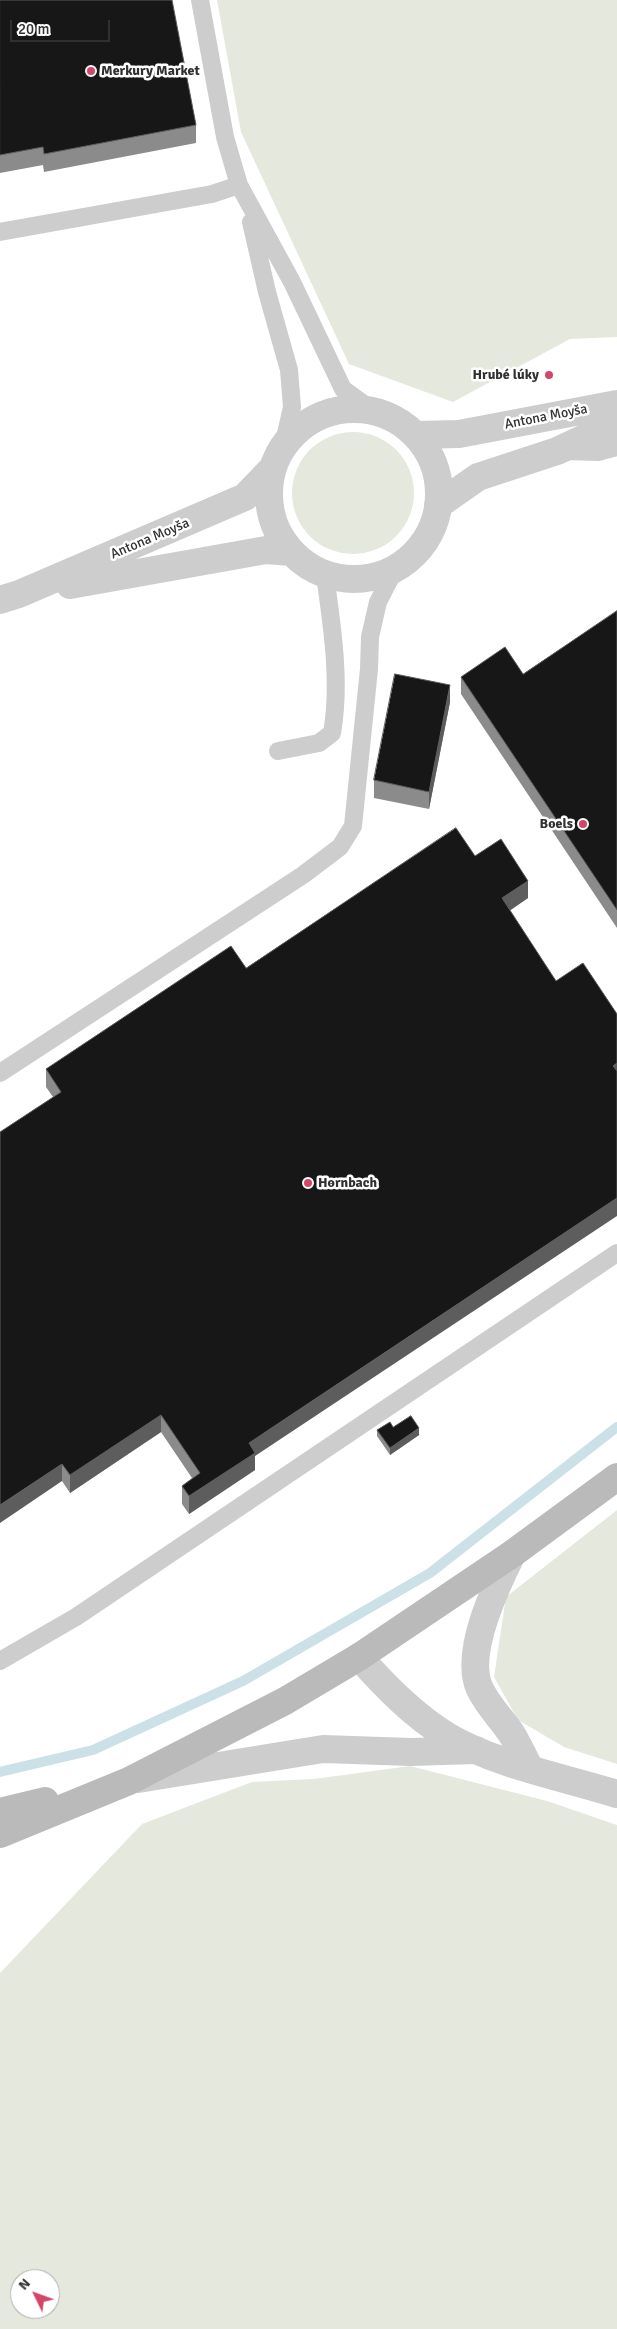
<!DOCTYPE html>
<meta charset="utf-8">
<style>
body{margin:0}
#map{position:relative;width:617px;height:2329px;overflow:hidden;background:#fff;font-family:Signika,sans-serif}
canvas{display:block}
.north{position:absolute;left:10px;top:2269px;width:50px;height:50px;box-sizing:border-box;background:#fff;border:1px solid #acacac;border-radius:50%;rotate:312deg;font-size:14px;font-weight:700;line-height:20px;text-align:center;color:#303030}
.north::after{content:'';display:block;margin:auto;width:18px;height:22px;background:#d34667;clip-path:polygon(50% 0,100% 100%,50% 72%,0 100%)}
.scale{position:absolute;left:10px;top:20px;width:100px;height:22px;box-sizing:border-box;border:2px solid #303030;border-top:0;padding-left:6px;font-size:15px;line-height:18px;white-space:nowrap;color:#303030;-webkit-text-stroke:4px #fff;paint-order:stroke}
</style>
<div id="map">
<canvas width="617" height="2329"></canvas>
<div class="north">N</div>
<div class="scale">20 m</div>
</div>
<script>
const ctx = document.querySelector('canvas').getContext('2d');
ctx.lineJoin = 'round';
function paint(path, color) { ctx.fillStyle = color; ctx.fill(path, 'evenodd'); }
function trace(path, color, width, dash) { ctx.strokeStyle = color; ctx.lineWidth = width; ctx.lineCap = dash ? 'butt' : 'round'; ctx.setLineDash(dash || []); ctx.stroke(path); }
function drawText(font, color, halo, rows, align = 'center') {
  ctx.font = font + ' Signika,sans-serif'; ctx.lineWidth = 5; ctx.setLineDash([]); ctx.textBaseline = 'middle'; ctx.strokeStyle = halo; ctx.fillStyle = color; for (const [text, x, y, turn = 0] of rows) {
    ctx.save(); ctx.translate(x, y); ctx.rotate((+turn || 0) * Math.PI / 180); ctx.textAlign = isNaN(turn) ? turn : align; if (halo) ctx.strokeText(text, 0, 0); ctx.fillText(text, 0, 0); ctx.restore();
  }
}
paint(new Path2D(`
 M217 0H617V337L570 339 453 402 349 364 241 132Z
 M292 493a61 61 0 1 1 122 0a61 61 0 1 1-122 0Z
 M617 1510V1764L564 1747 518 1720 494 1677 506 1597Z
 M410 1766 547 1801 617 1825V2329H0V1973L142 1824 252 1782 314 1779ZM20 2279H50V2309H20Z`), '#e5e8dd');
trace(new Path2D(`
 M0 1772 93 1750 243 1681 430 1573 617 1427`), '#cbe1e7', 10);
trace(new Path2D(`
 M200 0 225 137 239 185 292 282 343 389 372 410
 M251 222 267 292 289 370 292 407 283 447
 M0 232 212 194 239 185
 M565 451 598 452 617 447
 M278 751 319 743 332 733C341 682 332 626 325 575
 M0 1073 303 875 340 847 353 826 369 669 370 637 378 602 396 567
 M0 1661 76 1617 617 1253`), '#cdcdcd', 18);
trace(new Path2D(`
 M269 494a85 85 0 1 1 170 0a85 85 0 1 1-170 0Z
 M416 435 459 434 617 404
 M438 505 478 477 557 451 617 423
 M70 585 266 550 292 552
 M0 600 19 594 245 497 272 469`), '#cdcdcd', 28);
trace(new Path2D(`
 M512 1554C496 1586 463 1654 480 1689 488 1706 501 1718 511 1733 518 1744 523 1756 529 1767
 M359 1657C385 1686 413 1715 447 1736 497 1765 562 1777 617 1794
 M138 1779 323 1749 411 1752 476 1750`), '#cdcdcd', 28);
trace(new Path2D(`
 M0 1812 45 1801
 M0 1834 129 1781 285 1701 359 1657 512 1554 617 1477`), '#bababa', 28);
paint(new Path2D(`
 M0 0 196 125V143L44 172 43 165 0 173Z
 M617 611V928L461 694V677L523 674Z
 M450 702 429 809 374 798V780Z
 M475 856 528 898 510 910 255 1456V1470L189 1514 182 1504V1486L192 1478 161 1432 70 1493 62 1481 53 1097 46 1087V1069L246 968Z
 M393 1427 419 1435 390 1455 377 1436V1430Z`), '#8b8b8b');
paint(new Path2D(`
 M450 685V702L429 809V792Z
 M528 881V898L502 916V898Z
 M617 1063V1081L613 1066Z
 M617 1198V1216L255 1456V1470L189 1514V1496L249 1443Z
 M161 1415V1432L70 1493V1475Z
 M419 1428V1435L390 1455V1448Z
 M62 1464V1481L0 1523V1505Z`), '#5d5d5d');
const building = new Path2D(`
 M0 0H172L196 125 44 154 43 147 0 155Z
 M617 611V910L461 677 505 647 523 674Z
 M395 674 450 685 429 792 374 780Z
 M456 828 475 856 501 839 528 881 502 898 556 981 583 963 617 1014V1063L613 1066 617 1071V1198L249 1443 255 1453 189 1496 182 1486 200 1473 161 1415 70 1475 62 1464 0 1505V1132L61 1092 46 1069 231 946 246 968Z
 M411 1416 419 1428 390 1448 377 1430 390 1422 393 1427Z`);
paint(building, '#171717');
trace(building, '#5d5d5d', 1);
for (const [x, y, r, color] of [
 [91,71,5,"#d34667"],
 [549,375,5,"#d34667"],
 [583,824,5,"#d34667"],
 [308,1183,5,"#d34667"]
]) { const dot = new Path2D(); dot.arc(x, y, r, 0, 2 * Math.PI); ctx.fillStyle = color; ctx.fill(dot); trace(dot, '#fff', 2); }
drawText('bold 14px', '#303030', '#fff', [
 ["Merkury Market",101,71],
 ["Hrubé lúky",539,375,"right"],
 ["Boels",573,824,"right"],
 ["Hornbach",318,1183]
], 'left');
drawText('14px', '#303030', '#fff', [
 ["Antona Moyša",546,417,-11],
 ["Antona Moyša",150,539,-23]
]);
</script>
